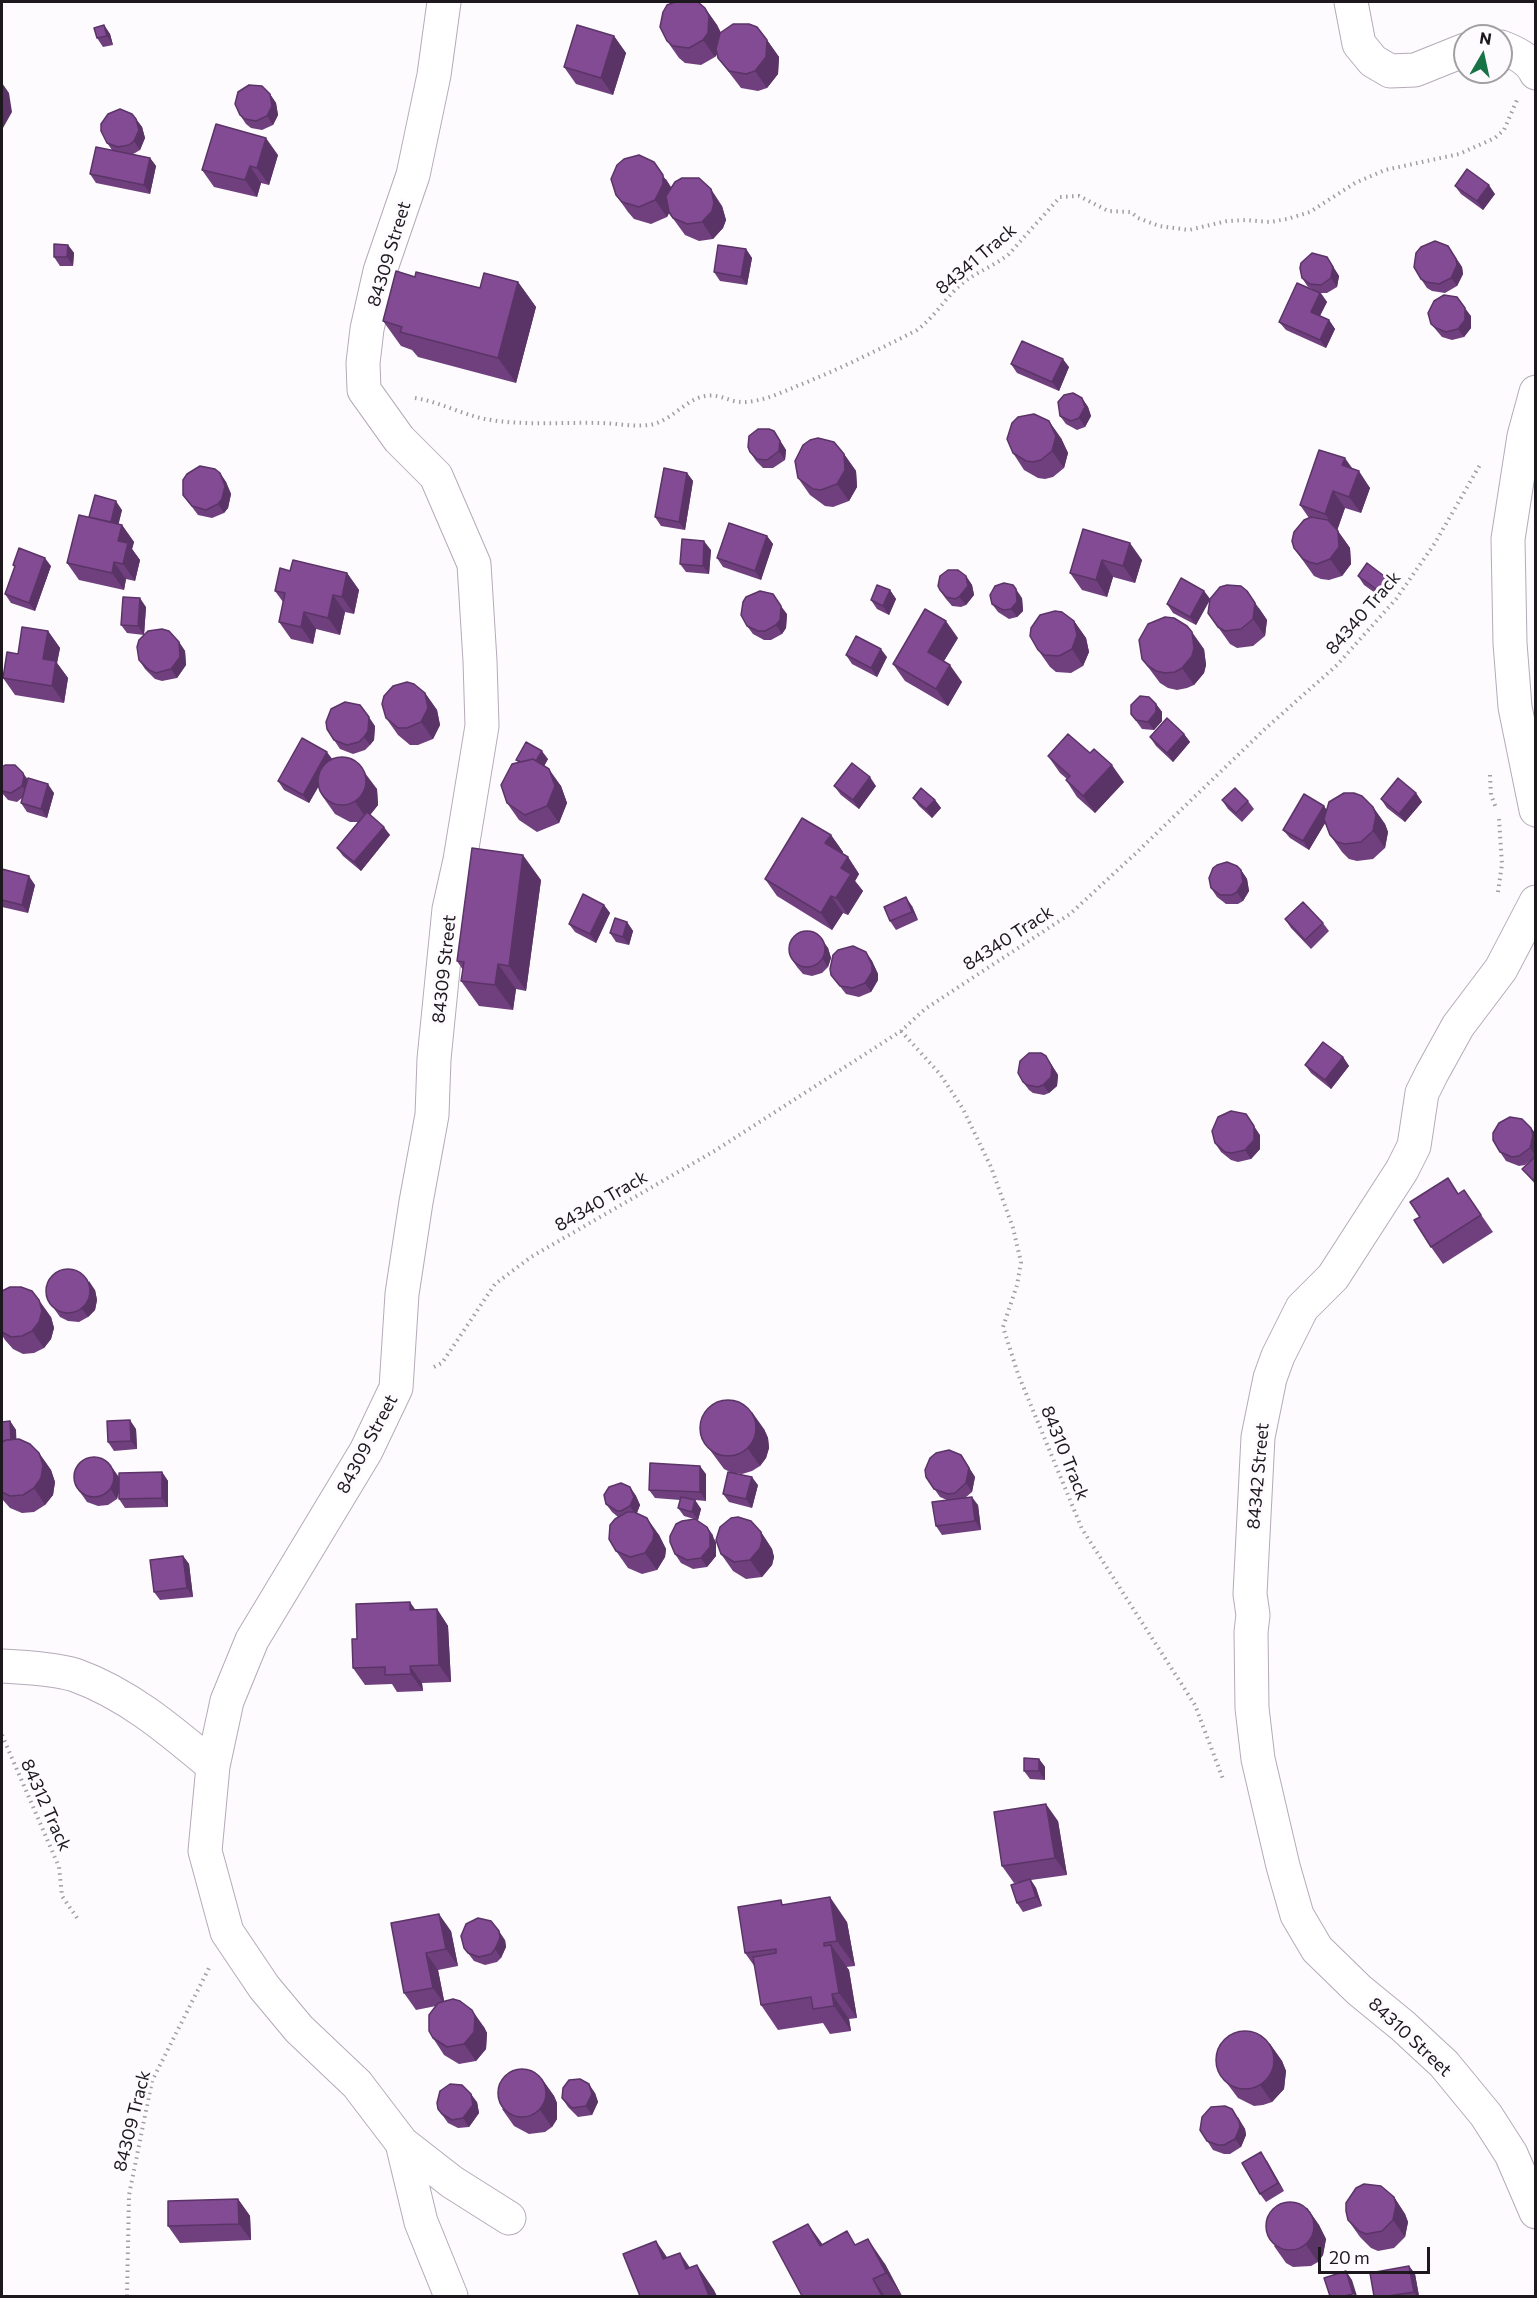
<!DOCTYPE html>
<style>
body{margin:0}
#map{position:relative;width:1537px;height:2298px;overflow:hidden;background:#fdfbfe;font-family:Commissioner,sans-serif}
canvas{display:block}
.frame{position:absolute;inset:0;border:3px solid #1c181e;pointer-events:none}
.north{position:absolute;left:1453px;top:24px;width:60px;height:60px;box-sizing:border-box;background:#fdfbfe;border:2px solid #a3a0a4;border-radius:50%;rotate:9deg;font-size:16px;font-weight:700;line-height:24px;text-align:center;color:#1c181e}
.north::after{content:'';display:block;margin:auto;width:21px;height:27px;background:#187347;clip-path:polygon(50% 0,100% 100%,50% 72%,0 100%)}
.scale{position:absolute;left:1318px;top:2247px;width:112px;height:27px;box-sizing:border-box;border:3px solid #1c181e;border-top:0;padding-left:8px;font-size:18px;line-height:21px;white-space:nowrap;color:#1c181e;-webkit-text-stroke:4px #fdfbfe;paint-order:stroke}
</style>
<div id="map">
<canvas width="1537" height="2298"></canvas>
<div class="frame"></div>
<div class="north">N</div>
<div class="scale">20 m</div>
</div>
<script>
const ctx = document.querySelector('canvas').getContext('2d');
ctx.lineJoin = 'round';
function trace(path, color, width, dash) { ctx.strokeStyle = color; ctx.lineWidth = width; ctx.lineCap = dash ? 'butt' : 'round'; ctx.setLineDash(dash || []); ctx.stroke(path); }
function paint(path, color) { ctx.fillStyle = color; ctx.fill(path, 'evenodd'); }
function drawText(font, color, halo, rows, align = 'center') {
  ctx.font = font + ' Commissioner,sans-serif'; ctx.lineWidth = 6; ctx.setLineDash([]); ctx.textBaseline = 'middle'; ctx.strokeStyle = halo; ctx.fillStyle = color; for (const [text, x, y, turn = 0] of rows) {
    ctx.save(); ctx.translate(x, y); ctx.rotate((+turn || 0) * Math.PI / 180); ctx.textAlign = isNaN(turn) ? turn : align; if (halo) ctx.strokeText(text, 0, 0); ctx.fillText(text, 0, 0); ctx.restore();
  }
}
const street = new Path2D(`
 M444 2 434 75 413 175 380 271 367 329 363 363 364 390 399 439 436 476 474 564 480 661 482 726 460 860 449 909 434 1059 432 1115 416 1202 402 1294 396 1388 366 1451 252 1640 227 1701 213 1766 205 1851 227 1932 264 1987 299 2029 357 2084 402 2143 452 2182 509 2218
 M1351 2 1359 44 1373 61 1390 71 1415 70 1465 50
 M1501 47C1514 52 1530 59 1536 73
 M1536 392 1524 436 1508 539 1510 643 1515 707 1536 810
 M1536 902 1501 969 1458 1026 1432 1073 1422 1093 1414 1146 1402 1170 1333 1277 1302 1308 1278 1356 1270 1378 1258 1437 1250 1594 1253 1615 1251 1632 1252 1708 1258 1759 1283 1866 1297 1915 1317 1949 1359 1990 1403 2026 1444 2064 1486 2115 1511 2154 1536 2212
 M2 1666C23 1667 55 1669 75 1675 128 1694 170 1730 213 1766
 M402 2143 421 2222 451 2296`);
trace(street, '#b5aab9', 35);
trace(new Path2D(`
 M415 398C440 402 461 414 485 419 522 426 561 422 599 423 615 423 633 427 649 425 671 422 684 400 705 396 720 393 730 403 745 402 763 401 781 393 797 386 838 370 878 350 917 330 933 318 943 302 957 288 973 273 993 267 1009 254L1060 197 1079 196 1108 211 1131 212 1138 218 1159 226 1189 230 1227 221 1246 220 1270 222 1287 219 1310 212 1355 183 1385 170 1459 154 1495 138 1504 130 1517 100
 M1490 775 1491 795 1496 808
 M1498 892 1502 864 1499 819
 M901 1031 940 1074 963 1109 991 1167 1013 1228 1021 1262 1017 1285 1003 1327 1018 1374 1082 1529 1195 1705 1223 1779
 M434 1367 442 1363 495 1284 531 1257 716 1150 901 1031 925 1009 1070 914 1135 854 1265 729 1337 665 1396 599 1435 543 1481 463
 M2 1735 59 1867 62 1896 77 1918
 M127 2296 129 2195 152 2081 209 1968`), '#a19ea2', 4, [1.5, 4.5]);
trace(street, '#fff', 33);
paint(new Path2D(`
 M705 8 717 25 721 33 767 40 779 57 778 74 767 88 758 91 741 88 718 58 717 54 715 57 701 65 685 63 679 58 667 41Z
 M104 25 110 34 113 45 103 47 97 38Z
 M614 36 626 53 613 95 576 84 564 67Z
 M270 94 276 103 278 115 273 125 262 130 251 128 246 124 240 115Z
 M136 119 142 127 145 138 140 150 135 153 133 154 150 158 156 166 150 194 96 183 90 174 112 150 107 143Z
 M278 155 269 185 261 183 257 197 214 187 202 170Z
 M666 179 671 187 722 206 726 220 723 228 713 239 699 241 685 235 669 213 667 217 651 224 634 219 628 212 616 195Z
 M1455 186 1495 194 1483 210 1461 194Z
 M68 245 74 253 73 266H60L54 257Z
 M746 249 752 258 747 285 720 281 714 272Z
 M1454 255 1462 267 1463 274 1457 286 1445 293 1432 291 1427 288 1421 279Z
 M1327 257 1339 276 1337 287 1327 293H1321L1327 302 1320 316 1329 320 1335 329 1326 348 1286 330 1279 322 1312 289 1308 287 1302 278Z
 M415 277 480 288 518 282 536 307 516 383 418 357 412 350 401 346 383 321Z
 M1471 316V328L1464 337 1452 340 1442 337 1431 324Z
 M1011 364 1069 367 1059 391 1017 373Z
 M1082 398 1088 407 1091 416 1085 427 1077 430 1066 424 1060 416Z
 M774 431 786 450 785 460 773 468H763L756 461 750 452Z
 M1061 438 1068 453 1064 468 1053 477 1045 479 1038 478 1024 470 1013 453Z
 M844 454 856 471 857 487 849 501 833 507 825 506 810 495 798 478Z
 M1352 468 1370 488 1361 513 1345 508 1337 530 1350 548 1351 564 1342 576 1329 580 1321 579 1314 576 1294 548 1309 518 1300 505Z
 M220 473 226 482 231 494 228 508 224 513 212 518 198 515 183 495Z
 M687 473 693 481 685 530 661 526 655 517Z
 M122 510 118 524 122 525 134 542 132 549 140 560 135 581 126 579 124 590 79 580 67 563 89 517Z
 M1083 529 1142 560 1135 583 1113 577 1107 597 1082 590 1070 573Z
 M767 536 773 544 761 580 723 567 717 558Z
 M711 550 709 574 686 572 680 564Z
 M13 565 51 566 35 611 11 603 5 594 15 567Z
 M290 571 347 573 359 590 354 614 345 612 340 635 316 629 313 644 291 639 279 622 283 602 275 591Z
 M966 576 972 585 974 595 966 605 961 607 952 606 946 599 940 590Z
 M1358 576 1388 579 1394 587 1385 600 1364 585Z
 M890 590 896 599 889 615 877 609 871 600Z
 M1204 591 1210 599 1259 608 1267 620 1265 636 1253 646 1237 648 1230 644 1208 613 1210 600 1196 625 1173 613 1167 604Z
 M1022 598 1023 611 1017 617 1009 619 998 612 992 604Z
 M146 607 144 635 127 633 121 625Z
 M787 614 786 628 782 634 771 640H764L753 634 747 626Z
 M1074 621 1086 638 1089 652 1083 666 1071 673 1056 672 1050 667 1038 650Z
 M48 631 60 648 57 663 68 678 64 703 15 695 3 678 18 654Z
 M958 638 944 661 962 682 948 706 905 681 893 664Z
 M179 642 185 651 186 665 177 678 162 681 155 679 145 669 139 660Z
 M1204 649 1206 665 1204 673 1194 685 1187 688 1177 690 1168 688 1160 683 1142 659Z
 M846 655 887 657 877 677 852 664Z
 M425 693 437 710 440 725 433 739 418 745H410L398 735 386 718Z
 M1156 704 1162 712V721L1154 730 1142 729 1131 714Z
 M375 726 374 740 370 745 365 750 353 754 340 749 334 740Z
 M1184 734 1190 742 1173 762 1156 746 1150 737Z
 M1048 756 1124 782 1095 813 1077 797 1066 780 1067 779 1060 773Z
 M332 759 377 789 378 805 370 815 390 835 361 871 343 856 337 848 358 822H350L335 814 323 797 319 786 309 803 284 790 278 781Z
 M548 759 544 766 561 786 567 803 559 823 537 832 519 820 507 803 519 762 516 760Z
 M2 767 54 793 47 818 27 812 21 803 22 798 17 802 8 800 2 793Z
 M834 786H876L859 809 841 795Z
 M1416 793 1422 802 1405 822 1387 808 1381 799Z
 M913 798 935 800 941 808 932 818 919 806Z
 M1222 800 1248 801 1254 809 1242 822 1228 809Z
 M1324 806 1327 811 1373 807 1385 824 1388 832 1385 848 1373 859 1357 861 1349 859 1342 852 1330 835 1325 823 1309 850 1290 838 1283 830Z
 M831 835 843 852 842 854 848 857 859 874 855 881 863 891 848 915 843 913 832 930 777 896 765 879Z
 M2 869 35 885 28 913 2 907Z
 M1241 870 1247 879 1249 891 1243 901 1238 904H1226L1217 897 1211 888Z
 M541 880 526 991 516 989 513 1010 479 1006 461 981 463 970 457 961Z
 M604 905 610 913 596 943 575 932 569 924Z
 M912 906 918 920 896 930 890 921Z
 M1285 919 1323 923 1329 931 1311 949 1291 928Z
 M627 922 633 931 629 945 616 942 610 933Z
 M822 940 828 948 831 958 828 967 822 973 812 976 803 974 797 967 791 958Z
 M866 952 872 961 878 974V980L871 992 859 997 846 994 831 975Z
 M1046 1056 1058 1075 1057 1086 1049 1093 1044 1095 1033 1093 1029 1090 1023 1082Z
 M1343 1057 1349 1066 1331 1089 1311 1073 1305 1065Z
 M1531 1128 1536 1134V1185L1522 1169 1531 1160 1525 1165 1519 1166 1506 1161 1500 1152Z
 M1260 1135V1149L1251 1159 1238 1162 1231 1160 1221 1152 1215 1143Z
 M1464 1190 1493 1232 1443 1264 1431 1247 1459 1194Z
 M95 1290 97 1300 95 1310 88 1317 79 1322 68 1321 60 1317 48 1300Z
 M2 1291 51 1317 54 1328 51 1339 44 1348 34 1353 23 1354 13 1349 5 1340 2 1335Z
 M10 1421 16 1430V1439L39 1453 51 1470 55 1482 53 1495 45 1505 34 1512 22 1513 10 1508 2 1499V1422Z
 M136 1429 137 1449 114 1451 108 1442Z
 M764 1429 768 1438 769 1448 766 1458 760 1466 752 1471 742 1474 732 1473 724 1469 701 1438Z
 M961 1455 975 1477 972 1492 965 1498 978 1505 981 1530 942 1535 936 1526 947 1500 940 1497 926 1477Z
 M113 1469 119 1477 162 1472 168 1481V1507L125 1508 119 1499V1492L117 1499 108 1505 98 1506 87 1502 75 1485Z
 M706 1474V1501L695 1500 701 1509 698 1520H695L707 1527 713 1535 716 1556 707 1567 693 1569 681 1563 675 1554 694 1519 684 1516 678 1508 680 1500 655 1498 649 1490Z
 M758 1485 752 1508 729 1502 723 1494Z
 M630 1487 636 1496 640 1505 637 1513 659 1535 666 1549 665 1557 657 1570 642 1574 628 1568 616 1551 618 1517 612 1512 606 1504Z
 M761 1532 772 1549 774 1557 772 1565 762 1577 746 1579 733 1571 721 1554Z
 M183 1556 189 1564 193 1597 160 1600 154 1592Z
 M437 1609 448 1626 451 1682 422 1683 423 1691 397 1692 392 1684 365 1685 353 1668 357 1639 415 1610Z
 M1039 1759 1045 1767V1780L1030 1779 1024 1771Z
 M1058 1821 1067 1875 1031 1880 1036 1888 1042 1906 1023 1912 1017 1903 1022 1882 1014 1883 1002 1866Z
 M784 1904 847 1922 855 1966 846 1967 849 1970 857 2018 849 2019 851 2031 830 2034 823 2023 778 2030 761 2005 755 1967 745 1953Z
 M391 1923 451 1931 458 1966 438 1970 444 2001 484 2027 487 2033 486 2049 476 2061 459 2064 444 2055 433 2038 436 2006 416 2010 404 1993Z
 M505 1940 506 1947 501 1958 497 1962 485 1965 474 1961 464 1948Z
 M1270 2044 1282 2061 1286 2071 1284 2089 1272 2102 1263 2105 1254 2106 1238 2098 1226 2082Z
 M542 2079 554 2096 557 2103V2119L552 2127 545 2132 529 2134 514 2126 502 2109Z
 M595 2093 598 2102 592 2115 578 2117 568 2107 562 2098Z
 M477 2102 479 2113 469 2127 458 2128 448 2123 438 2109Z
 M1238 2117 1245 2129 1246 2135 1241 2147 1230 2154H1224L1213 2150 1200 2130Z
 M1267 2161 1284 2191 1266 2202 1260 2194Z
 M1394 2197 1405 2214 1408 2222 1405 2237 1394 2248 1378 2251 1371 2248 1360 2237 1348 2220Z
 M238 2199 250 2216 251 2240 180 2243 168 2226Z
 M1307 2208 1319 2225 1326 2239 1323 2255 1318 2262 1311 2266 1293 2267 1286 2263 1274 2246Z
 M823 2244H856L885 2264 902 2296H802Z
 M1409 2266 1415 2274 1419 2296H1374Z`), '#70407e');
paint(new Path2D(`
 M705 8 717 25 721 33 720 50 715 57 703 40Z
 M104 25 110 34 113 45 107 36Z
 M614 36 626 53 613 95 601 78Z
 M767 40 779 57 778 74 767 88 755 71Z
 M2 83 9 93 12 112 3 128 2 126Z
 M270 94 276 103 278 115 273 125 267 116Z
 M136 119 142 127 145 138 140 150 134 141Z
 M266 138 278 155 269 185 257 168Z
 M150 158 156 166 150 194 144 185Z
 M654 162 674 192 675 201 667 217 655 200Z
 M250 166 261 183 257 197 245 180Z
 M1489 185 1495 194 1483 210 1477 201Z
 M711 189 722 206 726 220 723 228 713 239 702 222Z
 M68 245 74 253 73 266 67 257Z
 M1448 246 1462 267 1463 274 1457 286 1451 278Z
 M746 249 752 258 747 285 741 277Z
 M1327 257 1339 276 1337 287 1331 278Z
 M518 282 536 307 516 383 498 358Z
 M1320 293 1327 302 1317 321 1311 312Z
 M1465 308 1471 316V328L1464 337 1458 329Z
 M1329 320 1335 329 1326 348 1320 340Z
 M1063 359 1069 367 1059 391 1052 382Z
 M1082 398 1088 407 1091 416 1085 427 1079 418Z
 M1049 421 1061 438 1068 453 1064 468 1052 451Z
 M774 431 786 450 785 460 779 451Z
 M844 454 856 471 857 487 849 501 837 484Z
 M1345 458 1357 475 1359 471 1370 488 1361 513 1349 497 1342 465Z
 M220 473 226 482 231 494 228 508 224 513 218 504Z
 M687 473 693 481 685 530 679 522Z
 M1333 491 1345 508 1337 531 1325 514Z
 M116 501 122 510 116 535 110 526Z
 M122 525 134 542 132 549 140 560 135 581 123 564 118 541Z
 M1338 531 1350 548 1351 564 1342 576 1330 559Z
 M767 536 773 544 761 580 755 571Z
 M704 541 711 550 709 574 703 566Z
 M1130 543 1142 560 1135 583 1123 566Z
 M45 558 51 566 35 611 29 603Z
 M1102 560 1113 577 1107 597 1096 580Z
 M114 562 126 579 124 590 112 573Z
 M347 573 359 590 354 614 342 597Z
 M966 576 972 585 974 595 966 605 959 597Z
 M1388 579 1394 587 1385 600 1379 591Z
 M1016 589 1022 598 1023 611 1017 617 1011 609Z
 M890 590 896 599 889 615 883 606Z
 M1204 591 1210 599 1196 625 1190 617Z
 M1247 591 1267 620 1265 636 1253 619Z
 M333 595 345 612 340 635 328 618Z
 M140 598 146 607 144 635 138 626Z
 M781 606 787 614 786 628 782 634 776 625Z
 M304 612 316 629 313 644 301 627Z
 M946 621 958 638 939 669 928 652Z
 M1074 621 1086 638 1089 652 1083 666 1072 649Z
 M48 631 60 648 57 663 68 678 64 703 52 686 43 659Z
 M1192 632 1204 649 1206 665 1204 673 1194 685 1182 668Z
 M179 642 185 651 186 665 177 678 171 669Z
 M881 649 887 657 877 677 871 668Z
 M950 665 962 682 948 706 936 689Z
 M425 693 437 710 440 725 433 739 421 722Z
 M1156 704 1162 712V721L1154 730 1148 722Z
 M369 717 375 726 374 740 370 745 364 737Z
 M1184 734 1190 742 1173 762 1167 753Z
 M542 751 548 759 538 777 532 768Z
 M327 752 333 760 309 803 303 795Z
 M1112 765 1124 782 1095 813 1083 796Z
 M549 769 561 786 567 803 559 823 547 806Z
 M23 773 29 781 28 795 22 786Z
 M365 773 377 789 378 805 367 819 355 802Z
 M870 777 876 786 859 809 853 800Z
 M48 784 54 793 47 818 41 809Z
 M1416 793 1422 802 1405 822 1399 814Z
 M935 800 941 808 932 818 926 809Z
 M1324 806 1330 815 1309 850 1303 841Z
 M1373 807 1385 824 1388 832 1385 848 1373 831Z
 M384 827 390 835 361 871 354 862Z
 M831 835 843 852 837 860 825 843Z
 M523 855 541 880 526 991 509 966Z
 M848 857 859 874 855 881 863 891 848 915 836 898 841 868Z
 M1241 870 1247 879 1249 891 1243 901 1237 892Z
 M29 876 35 885 28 913 22 905Z
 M831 896 843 913 832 930 821 913Z
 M906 897 912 906 918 920 912 912Z
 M604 905 610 913 596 943 590 934Z
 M627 922 633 931 629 945 623 937Z
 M822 940 828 948 831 958 828 967 822 958Z
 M866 952 872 961 878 974V980L871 992 865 983Z
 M498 964 516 989 513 1010 495 985Z
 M1046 1056 1058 1075 1057 1086 1049 1093 1043 1085Z
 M1343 1057 1349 1066 1331 1089 1325 1080Z
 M1254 1126 1260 1135V1149L1251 1159 1245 1150Z
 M1531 1128 1536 1134V1156L1530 1148Z
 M89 1281 95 1290 97 1300 95 1310 88 1317 82 1309Z
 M39 1300 51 1317 54 1328 51 1339 44 1348 32 1331Z
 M752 1412 764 1429 768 1438 769 1448 766 1458 760 1466 748 1449Z
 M130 1420 136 1429 137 1449 131 1441Z
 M10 1421 16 1430 17 1451 11 1443Z
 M39 1453 51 1470 55 1482 53 1495 45 1505 34 1488Z
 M961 1455 975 1477 972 1492 966 1483Z
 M700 1466 706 1474V1501L700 1492Z
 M113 1469 119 1478 120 1488 117 1499 111 1490Z
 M162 1472 168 1481V1507L162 1498Z
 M752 1477 758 1485 752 1508 746 1499Z
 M630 1487 636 1496 640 1505 636 1515 630 1506Z
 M972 1497 978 1505 981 1530 975 1521Z
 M695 1500 701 1509 698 1520 692 1512Z
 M647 1518 659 1535 666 1549 665 1557 657 1570 645 1553Z
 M707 1527 716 1542V1556L707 1567 701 1558Z
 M761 1532 772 1549 774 1557 772 1565 762 1577 750 1560Z
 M183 1556 189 1564 193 1597 187 1588Z
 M410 1602 422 1619 410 1610Z
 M437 1609 448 1626 451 1682 439 1665Z
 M410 1666 422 1683 423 1691 411 1674Z
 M1039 1759 1045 1767V1780L1039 1771Z
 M1046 1804 1058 1821 1067 1875 1055 1858Z
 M1030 1879 1036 1888 1042 1906 1036 1897Z
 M830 1897 847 1922 855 1966 837 1941Z
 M439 1914 451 1931 458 1966 446 1949Z
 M499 1931 505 1940 506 1947 501 1958 495 1949Z
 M824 1943 833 1956 831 1945 849 1970 857 2018 839 1993Z
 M426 1953 438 1970 445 2005 433 1988Z
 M832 1994 849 2019 851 2031 834 2006Z
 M472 2010 484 2027 487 2033 486 2049 476 2061 464 2044Z
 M1270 2044 1282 2061 1286 2071 1284 2089 1272 2102 1260 2085Z
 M542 2079 554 2096 557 2103V2119L552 2127 540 2110Z
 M589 2084 595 2093 598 2102 592 2115 586 2106Z
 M471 2094 477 2102 479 2113 469 2127 463 2118Z
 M1232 2109 1245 2129 1246 2135 1241 2147 1235 2139Z
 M1261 2152 1267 2161 1284 2191 1278 2183Z
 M1394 2197 1405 2214 1408 2222 1405 2237 1393 2220Z
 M238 2199 250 2216 251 2240 239 2224Z
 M1307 2208 1319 2225 1326 2239 1323 2255 1318 2262 1306 2245Z
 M808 2224 826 2249 820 2246Z
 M868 2239 885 2264 902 2296 886 2273Z
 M656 2241 673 2266 663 2259Z
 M680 2253 697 2278 686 2269Z
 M697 2265 714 2290 717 2296H709Z
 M1409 2266 1415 2274 1419 2296H1417L1414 2292Z
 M1346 2271 1352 2280 1357 2296H1355L1353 2294Z
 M873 2279 885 2296H882Z`), '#5b3467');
const building = new Path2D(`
 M675 2H698L705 8 709 16 708 33 703 40 689 48 673 46 667 41 660 27 663 12 667 5Z
 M733 24H749L757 27 767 40 766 57 755 71 746 74 729 71 718 58 716 49 720 33Z
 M104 25 107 36 97 38 94 28Z
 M577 25 614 36 601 78 564 67Z
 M249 85 262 86 270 94 272 106 267 116 256 121 245 119 240 115 235 104 238 92Z
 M120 109 132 114 136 119 139 130 134 141 129 145 118 147 107 143 101 131V124L108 114Z
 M216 124 266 138 257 168 250 166 245 180 202 170Z
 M96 147 150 158 144 185 90 174Z
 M639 155 654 162 663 175V184L655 200 639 207 622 202 616 195 611 179 617 165 624 159Z
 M1467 169 1489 185 1477 201 1455 186Z
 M682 178H699L711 189 714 203 712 211 702 222 687 224 673 218 669 212 666 196 675 182Z
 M1435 241 1448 246 1456 259 1457 265 1451 278 1439 284 1426 282 1421 279 1414 267 1416 253 1421 247Z
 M54 244 68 245 67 257H54Z
 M718 245 746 249 741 277 714 272Z
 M1312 253 1327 257 1333 267 1331 278 1321 285 1310 284 1302 278 1300 268 1301 263Z
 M396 271 415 277 416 272 480 288 484 273 518 282 498 358 400 332 402 327 383 321Z
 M1297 283 1320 293 1311 312 1329 320 1320 340 1279 322Z
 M1444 295 1457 297 1465 308V320L1458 329 1446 332 1436 328 1431 324 1428 313 1434 301Z
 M1022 341 1063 359 1052 382 1011 364Z
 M1073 393 1082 398 1085 407 1079 418 1071 421 1060 416 1058 402 1064 395Z
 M1034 414 1049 421 1056 436 1052 451 1041 460 1033 462 1026 461 1013 453 1007 439 1012 423 1018 417Z
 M758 429H769L774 431 780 441 779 451 767 460 757 459 750 452 748 447 749 436Z
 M818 438 834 442 844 454 845 470 837 484 821 490 813 489 798 478 795 461 803 445 810 440Z
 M1319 450 1345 458 1342 465 1359 471 1349 497 1333 491 1325 514 1300 505Z
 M200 466 215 469 220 473 225 486 222 499 218 504 206 510 192 506 183 495V480L187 474Z
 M664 468 687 473 679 522 655 517Z
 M95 495 116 501 111 522 89 517Z
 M79 515 122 525 118 541 128 543 123 564 114 562 112 573 67 563Z
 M1311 517 1328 520 1338 531 1339 547 1330 559 1317 564 1309 562 1303 559 1294 548 1292 541 1294 532 1304 520Z
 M729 523 767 536 755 571 717 558Z
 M1083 529 1130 543 1123 566 1102 560 1096 580 1070 573Z
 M682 539 704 541 703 566 680 564Z
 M19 548 45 558 29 603 5 594 15 566 13 565Z
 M293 560 347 573 342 597 333 595 328 618 304 612 301 627 279 622 285 593 275 591 280 568 290 571Z
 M1367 563 1388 579 1379 591 1358 576Z
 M948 570H958L966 576 968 586 959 597 955 599 946 597 940 590 938 586 940 576Z
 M1181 578 1204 591 1190 617 1167 604Z
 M1004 583 1013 585 1016 589 1017 602 1011 609 1003 610 992 604 990 595 995 586Z
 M877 585 890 590 883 606 871 600Z
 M1227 585 1241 586 1247 591 1255 603 1253 619 1241 629 1225 631 1218 627 1208 613 1210 599 1220 587Z
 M760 591 773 594 781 606 780 620 776 625 765 631H758L747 626 741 615 743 602 746 597Z
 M123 597 140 598 138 626 121 625Z
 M925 609 946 621 928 652 950 665 936 689 893 664Z
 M1055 611 1062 612 1074 621 1077 635 1072 649 1059 656 1044 655 1038 650 1030 636 1031 628 1040 615Z
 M1165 617 1174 618 1187 626 1192 632 1194 648 1192 656 1182 668 1175 672 1165 673 1156 671 1148 666 1142 659 1139 640 1148 624Z
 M22 627 48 631 43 659 56 661 52 686 3 678 7 652 18 654Z
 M162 629 169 631 179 642 180 657 171 669 156 673 149 670 139 660 137 647 139 640 148 631Z
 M856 636 881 649 871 668 846 655Z
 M407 682 414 684 425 693 428 708 421 722 407 728H398L386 718 382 704 384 696 393 686Z
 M1140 696 1149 697 1156 704V712L1148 722 1136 720 1131 714V705Z
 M345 702 360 705 369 717 368 731 364 737 359 742 347 745 334 740 327 729 326 722 331 709Z
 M1167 718 1184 734 1167 753 1150 737Z
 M1068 734 1090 753 1094 749 1112 765 1083 796 1066 780 1070 776 1048 756Z
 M302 738 327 752 303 795 278 781Z
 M526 742 542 751 536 761 533 759 521 762 516 760Z
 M318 781a24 24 0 1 1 48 0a24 24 0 1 1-48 0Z
 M533 759 549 769 555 786 547 806 525 815 507 803 501 785 512 764Z
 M852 763 870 777 853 800 834 786Z
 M5 765H15L23 773 24 777 22 786 11 793 2 791V767Z
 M28 778 48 784 41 809 21 803Z
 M1398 778 1416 793 1399 814 1381 799Z
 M921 788 935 800 926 809 913 798Z
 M1235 788 1248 801 1236 813 1222 800Z
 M1344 793H1354L1362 796 1373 807 1376 815 1373 831 1361 842 1345 844 1337 842 1330 835 1324 819 1329 802Z
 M1304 794 1324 806 1303 841 1283 830Z
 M367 812 384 827 354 862 337 848Z
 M802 818 831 835 825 843 848 857 841 868 851 874 836 898 831 896 821 913 765 879Z
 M472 848 523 855 509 966 498 964 495 985 461 981 464 962 457 961Z
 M1227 862 1237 866 1241 870 1243 882 1237 892 1232 895H1220L1211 888 1209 878 1213 868 1217 865Z
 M2 869 29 876 22 905 2 900Z
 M583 894 604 905 590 934 569 924Z
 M906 897 912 912 890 921 884 907Z
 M1303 902 1323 923 1305 940 1285 919Z
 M615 918 627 922 623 937 610 933Z
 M789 949a18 18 0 1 1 36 0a18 18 0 1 1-36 0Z
 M853 946 866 952 872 965V972L865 983 853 988 840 986 831 975 830 969 833 955 838 950Z
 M1323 1042 1343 1057 1325 1080 1305 1065Z
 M1029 1053H1041L1046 1056 1052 1067 1051 1077 1043 1085 1038 1087 1027 1085 1023 1082 1018 1073 1020 1061Z
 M1231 1111 1246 1114 1254 1126V1140L1245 1150 1232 1153 1225 1152 1215 1143 1212 1131 1218 1117Z
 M1510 1117 1522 1119 1531 1128 1533 1135 1530 1148 1519 1156 1512 1157 1500 1152 1493 1140V1133L1499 1123Z
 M1536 1156V1177L1533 1180 1522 1169Z
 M1448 1178 1458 1194 1464 1190 1481 1215 1431 1247 1414 1220 1420 1217 1410 1202Z
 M46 1291a22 22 0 1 1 44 0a22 22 0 1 1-44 0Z
 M10 1287H21L32 1291 39 1300 42 1311 39 1322 32 1331 22 1336 11 1337 2 1332V1291Z
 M700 1428a28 28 0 1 1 56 0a28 28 0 1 1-56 0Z
 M130 1420 131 1441 108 1442 107 1421Z
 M10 1421 11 1440H6L2 1442V1422Z
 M19 1439 30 1444 39 1453 43 1465 41 1478 34 1488 23 1495 10 1496 2 1492V1442L6 1440Z
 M949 1450 961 1455 969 1468 966 1483 955 1493 948 1494 934 1489 926 1477 925 1470 930 1458 936 1453Z
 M74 1477a20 20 0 1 1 40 0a20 20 0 1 1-40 0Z
 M650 1463 700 1466V1492L649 1490Z
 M162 1472V1498L119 1499V1473Z
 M728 1472 752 1477 746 1499 723 1494Z
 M621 1483 630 1487 634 1497 630 1506 621 1511H617L606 1504 604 1495 609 1487Z
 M681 1497 695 1500 692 1512 678 1508Z
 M972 1497 975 1521 936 1526 932 1502Z
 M627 1512H634L647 1518 654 1532 653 1540 645 1553 630 1557 616 1551 609 1539 610 1525 615 1519Z
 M738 1517 751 1521 761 1532 762 1540 760 1548 750 1560 734 1562 721 1554 716 1540 720 1527 731 1518Z
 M695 1519 707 1527 710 1533V1547L701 1558 687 1560 675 1554 670 1542V1536L676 1524 682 1521Z
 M183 1556 187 1588 154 1592 150 1560Z
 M410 1602V1610L437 1609 439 1665 410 1666 411 1674 385 1675V1667L353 1668 352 1639H357L356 1604Z
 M1024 1758 1039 1759V1771H1024Z
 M1046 1804 1055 1858 1002 1866 994 1812Z
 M1030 1879 1036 1897 1017 1903 1011 1885Z
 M830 1897 837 1941 824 1943V1946L831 1945 839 1993 832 1994 834 2006 813 2009 811 1997 761 2005 753 1957 776 1953V1949L745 1953 738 1907 781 1900 782 1905Z
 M439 1914 446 1949 426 1953 433 1988 404 1993 391 1923Z
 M478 1918 491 1921 499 1931 500 1938 495 1949 491 1954 479 1957 468 1953 464 1948 461 1936 466 1924Z
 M453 1999 460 2001 472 2010 475 2016 474 2032 464 2044 447 2047 433 2038 429 2031V2015L438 2003Z
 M1216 2060a29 29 0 1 1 58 0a29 29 0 1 1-58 0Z
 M498 2093a24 24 0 1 1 48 0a24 24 0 1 1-48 0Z
 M580 2079 589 2084 592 2094 586 2106 572 2108 562 2098 563 2088 569 2080Z
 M450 2084 462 2085 471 2094 473 2105 463 2118 452 2120 442 2114 438 2109 437 2103 440 2091Z
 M1225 2106 1232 2109 1239 2121 1240 2127 1235 2139 1224 2145H1218L1207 2141 1200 2130 1202 2117 1211 2107Z
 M1261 2152 1278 2183 1260 2194 1242 2163Z
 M1364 2184 1381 2186 1394 2197 1396 2205 1393 2220 1382 2231 1366 2234 1359 2231 1348 2220 1346 2211V2203L1356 2188Z
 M238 2199 239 2224 168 2226V2201Z
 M1266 2226a24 24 0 1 1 48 0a24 24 0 1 1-48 0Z
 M808 2224 820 2246 847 2231 855 2245 868 2239 886 2273 873 2279 882 2296H802L773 2242Z
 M656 2241 663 2259 680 2253 686 2269 697 2265 709 2296H640L623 2254Z
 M1409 2266 1414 2292 1388 2296H1374L1370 2273Z
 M1346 2271 1353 2294 1345 2296H1330L1324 2278Z`);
paint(building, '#824b93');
trace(building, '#5b3467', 1.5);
drawText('18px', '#1c181e', '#fdfbfe', [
 ["84309 Street",389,254,-73],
 ["84341 Track",976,259,-40],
 ["84340 Track",1363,613,-49],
 ["84340 Track",1008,938,-33],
 ["84309 Street",444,969,-84],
 ["84340 Track",601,1201,-30],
 ["84309 Street",367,1444,-62],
 ["84310 Track",1065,1453,68],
 ["84342 Street",1258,1476,-85],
 ["84312 Track",46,1805,66],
 ["84310 Street",1410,2037,43],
 ["84309 Track",132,2121,-76]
]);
</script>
